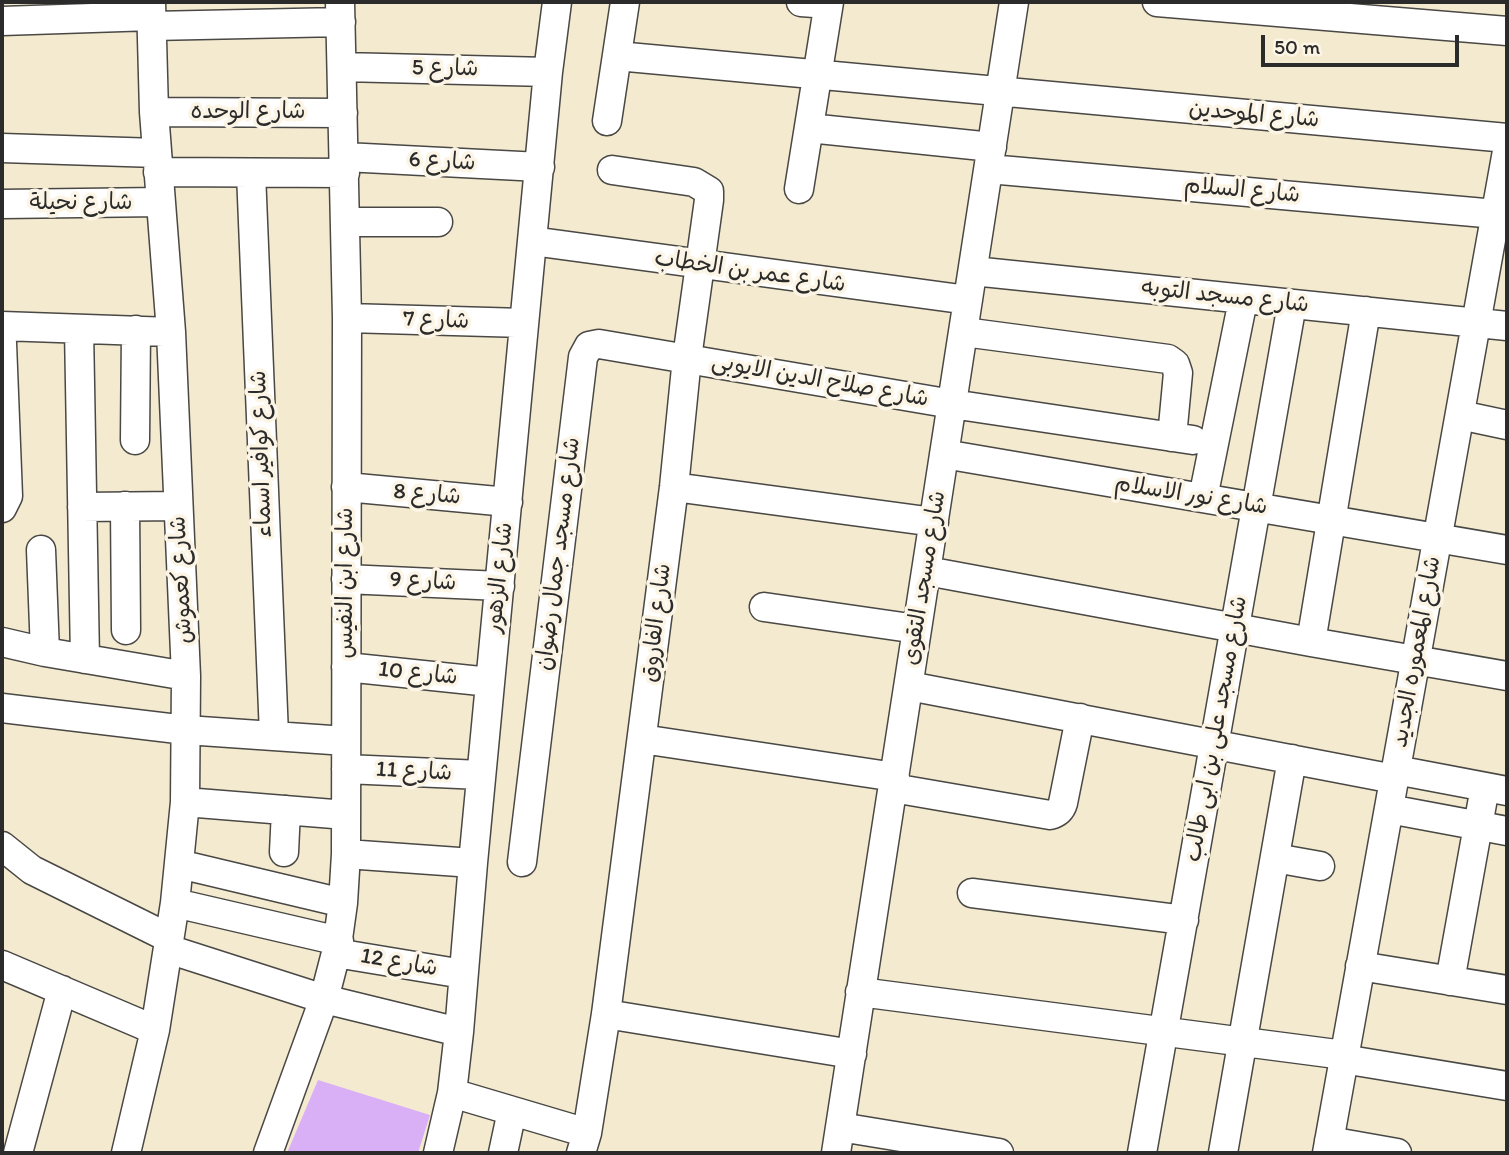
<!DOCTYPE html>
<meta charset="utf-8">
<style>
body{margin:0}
#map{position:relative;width:1509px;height:1155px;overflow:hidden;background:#f4ead0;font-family:Itim,sans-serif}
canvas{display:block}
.frame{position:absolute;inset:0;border:4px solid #2b2b2b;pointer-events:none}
.scale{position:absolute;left:1261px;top:35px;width:198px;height:32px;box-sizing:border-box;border:4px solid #2b2b2b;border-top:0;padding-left:9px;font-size:21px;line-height:24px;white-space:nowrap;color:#2b2b2b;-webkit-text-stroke:5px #fcf5e5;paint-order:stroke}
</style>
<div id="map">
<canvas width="1509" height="1155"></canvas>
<div class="frame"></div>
<div class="scale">50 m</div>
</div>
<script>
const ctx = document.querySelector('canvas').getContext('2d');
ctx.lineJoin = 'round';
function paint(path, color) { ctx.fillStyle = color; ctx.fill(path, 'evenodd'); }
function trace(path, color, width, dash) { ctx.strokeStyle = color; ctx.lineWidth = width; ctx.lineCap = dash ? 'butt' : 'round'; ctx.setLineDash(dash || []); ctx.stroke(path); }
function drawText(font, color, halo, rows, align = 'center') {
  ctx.font = font + ' Itim,"Playpen Sans Arabic",sans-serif'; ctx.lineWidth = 7; ctx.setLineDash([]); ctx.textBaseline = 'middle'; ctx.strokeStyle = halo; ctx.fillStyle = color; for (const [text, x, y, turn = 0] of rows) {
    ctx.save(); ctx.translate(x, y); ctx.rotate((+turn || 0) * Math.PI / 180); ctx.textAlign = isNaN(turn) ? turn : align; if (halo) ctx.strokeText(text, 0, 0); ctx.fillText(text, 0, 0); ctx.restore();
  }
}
paint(new Path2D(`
 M318 1080 430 1115 418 1153H287Z`), '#d9b0f6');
const minor = new Path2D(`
 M801 2 828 4
 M1157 2 1507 31
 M2 21 152 16
 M152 26 341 22
 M617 56 1507 138
 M342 67 548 72
 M154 112 343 113
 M607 121 625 2
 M809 128 992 147
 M2 148 157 153
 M345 157 540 167
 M989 169 1496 214
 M158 172 345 173
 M251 173 274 735
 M799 189 829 2
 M2 204 160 202
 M346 222H438
 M532 241 968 300
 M973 271 1507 326
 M347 318 524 323
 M2 326 171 332
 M79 329 85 659
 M964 332 1168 359 1175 364 1178 373 1172 437
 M2 343 8 496 2 508
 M1460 415 1507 425
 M135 440 136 330
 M944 454 1507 550
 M346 487 508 502
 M674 487 934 522
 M1203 498 1243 300
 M125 506 126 630
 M82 507 178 506
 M41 550 45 652
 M927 571 1311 642 1507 676
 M346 579 500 586
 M764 607 917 629
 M2 642 45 652 186 676
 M1311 642 1366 311
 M346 667 490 682
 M909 686 1394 779
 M2 708 186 730 346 741
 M642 739 895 777
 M346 769 481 775
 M1396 770 1507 791
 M893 788 1050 815C1058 813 1061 810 1063 803L1080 718
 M185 802 346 815
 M1389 809 1507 831
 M2 846 32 870 169 938
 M284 852 286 810
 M346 854 473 863
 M1275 858 1320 866
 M522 862 583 357 589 346 599 344 952 404 1193 440
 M179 864 343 903
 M972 893 1184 920
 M175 903 339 941
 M168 949 324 999 459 1032
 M336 953 463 974
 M2 965 155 1030
 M1360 966 1507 990
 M1450 981 1485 787
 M860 992 1344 1055
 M606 1014 852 1054
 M1343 1059 1507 1086
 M452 1093 587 1133
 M840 1127 999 1153
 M1329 1141 1397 1153
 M18 1153 62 990
 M126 1153 155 1030 175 903 185 802 186 676 171 332 154 112 151 2
 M268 1153 324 999 336 953 343 903 346 854 347 318 340 2
 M438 1153 452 1093 459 1032 473 863 548 72 557 2
 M503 1153 512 1111
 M581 1153 587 1133 606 1014 674 487 687 358 709 200V191L694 182 612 170
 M836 1153 1014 2
 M1142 1153 1292 304
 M1223 1153 1292 759
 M1327 1153 1507 151`);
trace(minor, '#494844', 31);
trace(minor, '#fff', 28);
drawText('23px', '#2b2b2b', '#fcf5e5', [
 ["شارع 5",445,69,1],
 ["شارع الوحده",248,112],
 ["شارع الموحدين",1254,115,5],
 ["شارع 6",442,162,3],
 ["شارع السلام",1242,191,5],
 ["شارع نحيلة",81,203],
 ["شارع عمر بن الخطاب",750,272,8],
 ["شارع مسجد التوبه",1225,297,6],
 ["شارع 7",436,321,2],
 ["شارع صلاح الدين الايوبى",820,381,10],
 ["شارع كوافير اسماء",262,454,-92],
 ["شارع 8",427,495,5],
 ["شارع نور الاسلام",1191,496,9],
 ["شارع مسجد جمال رضوان",559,554,-83],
 ["شارع الزهور",500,578,-84],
 ["شارع مسجد التقوى",925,578,-81],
 ["شارع كعموش",182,580,-93],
 ["شارع 9",423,582,3],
 ["شارع ابن النفيس",346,583,-90],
 ["شارع الفاروق",657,623,-83],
 ["شارع المعموره الجديد",1417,652,-80],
 ["شارع 10",418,674,6],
 ["شارع مسجد على بن ابى طالب",1217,729,-80],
 ["شارع 11",414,772,3],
 ["شارع 12",399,963,10]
]);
</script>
